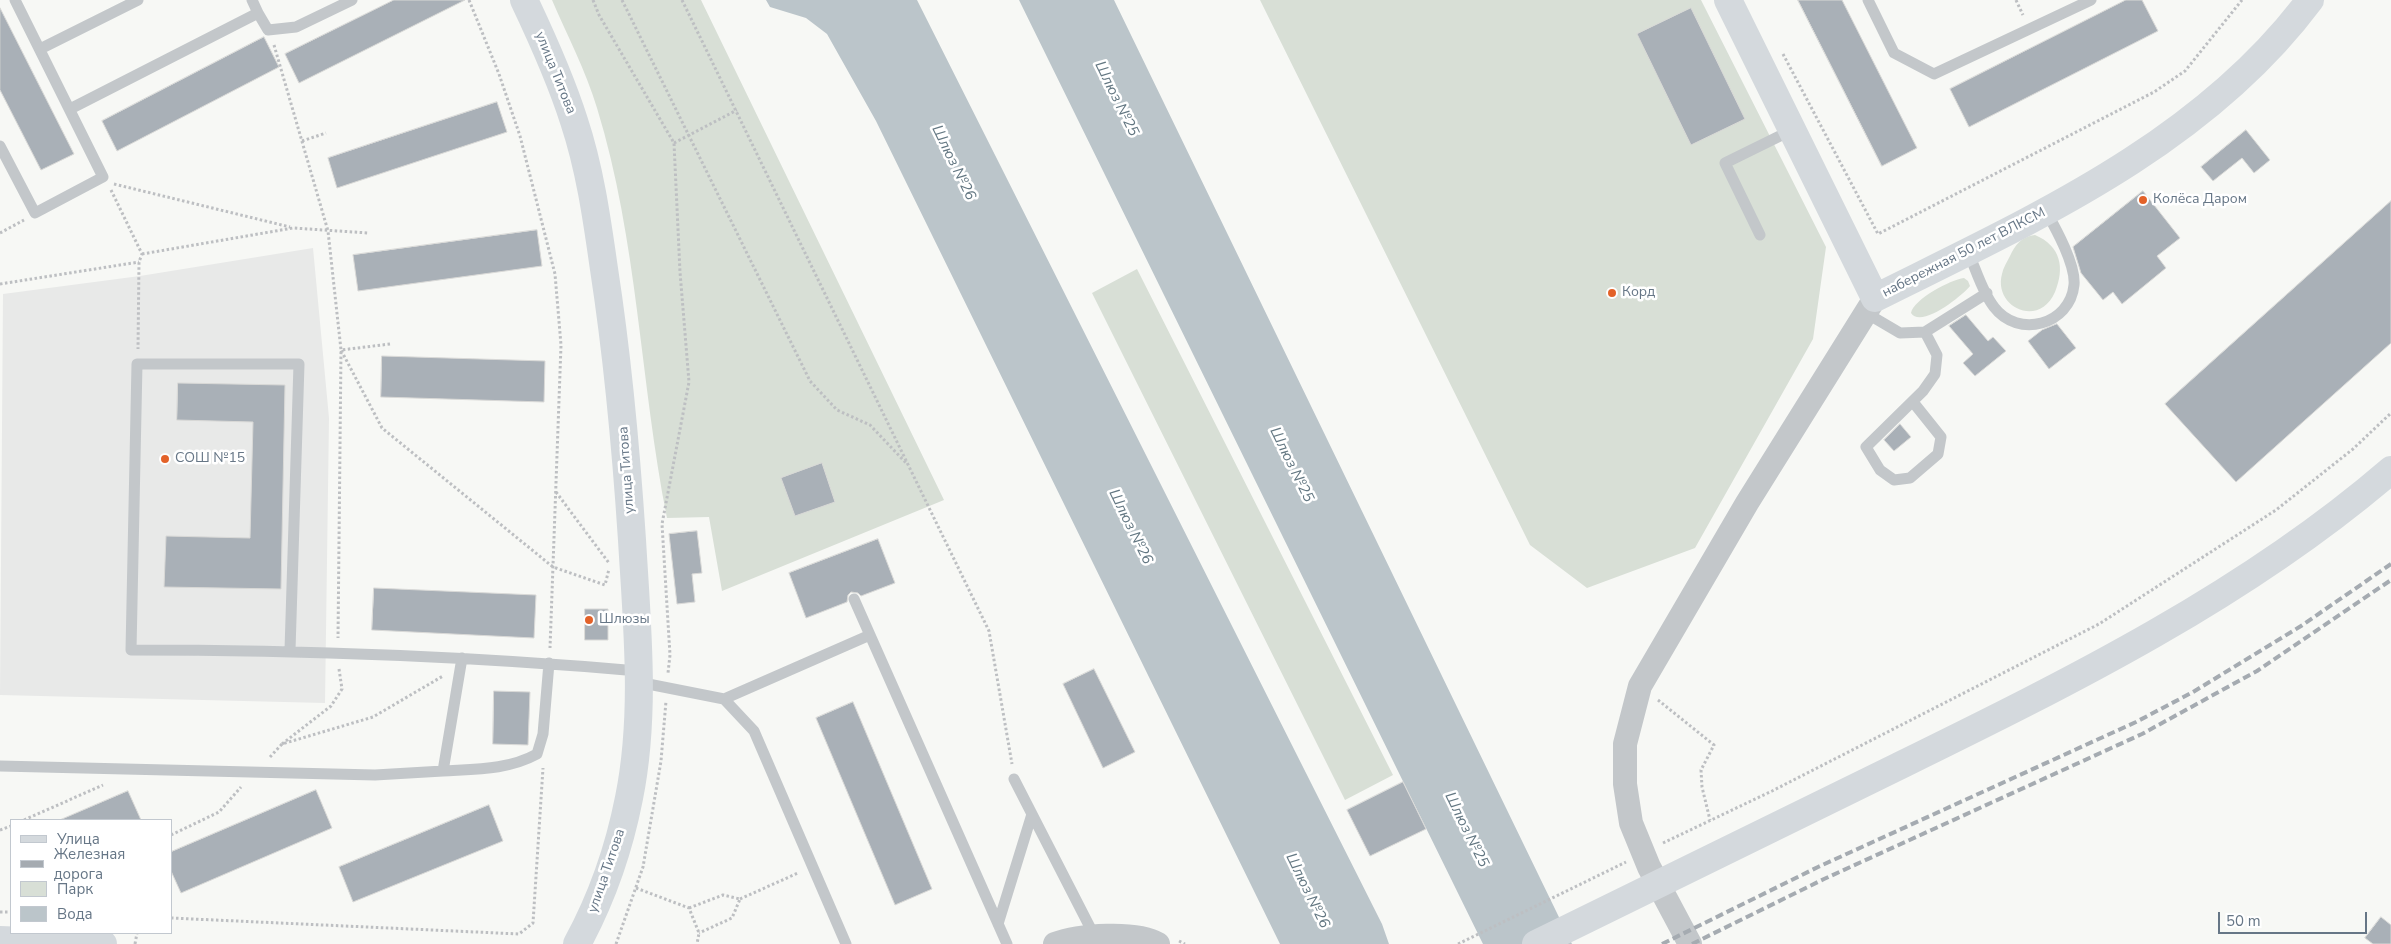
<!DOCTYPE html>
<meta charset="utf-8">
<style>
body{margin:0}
#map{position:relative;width:2391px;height:944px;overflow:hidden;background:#f7f8f5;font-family:"Nunito Sans",sans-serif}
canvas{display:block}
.legend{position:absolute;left:10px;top:819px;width:162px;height:115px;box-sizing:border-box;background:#fff;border:1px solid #c2c8cf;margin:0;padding:6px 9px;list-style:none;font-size:15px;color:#667686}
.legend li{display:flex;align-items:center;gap:10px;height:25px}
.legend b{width:25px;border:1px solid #c2c8cf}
.scale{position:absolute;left:2218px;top:912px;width:149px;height:22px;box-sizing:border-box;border:2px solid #667686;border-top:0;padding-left:6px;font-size:15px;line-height:18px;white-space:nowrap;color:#667686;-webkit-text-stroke:4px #fff;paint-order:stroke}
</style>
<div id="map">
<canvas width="2391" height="944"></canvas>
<ul class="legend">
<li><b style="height:6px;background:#d4d9dd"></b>Улица</li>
<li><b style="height:6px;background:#a5abb1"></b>Железная дорога</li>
<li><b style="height:14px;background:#d8dfd6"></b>Парк</li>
<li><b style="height:14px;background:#bbc5ca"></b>Вода</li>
</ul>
<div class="scale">50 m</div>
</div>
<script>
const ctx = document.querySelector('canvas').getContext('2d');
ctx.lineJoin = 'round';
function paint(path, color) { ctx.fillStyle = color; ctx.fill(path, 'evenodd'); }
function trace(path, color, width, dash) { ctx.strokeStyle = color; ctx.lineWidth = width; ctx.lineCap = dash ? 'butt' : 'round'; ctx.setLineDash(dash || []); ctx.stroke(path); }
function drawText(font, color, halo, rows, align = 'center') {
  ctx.font = font + ' "Nunito Sans",sans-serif'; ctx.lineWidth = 5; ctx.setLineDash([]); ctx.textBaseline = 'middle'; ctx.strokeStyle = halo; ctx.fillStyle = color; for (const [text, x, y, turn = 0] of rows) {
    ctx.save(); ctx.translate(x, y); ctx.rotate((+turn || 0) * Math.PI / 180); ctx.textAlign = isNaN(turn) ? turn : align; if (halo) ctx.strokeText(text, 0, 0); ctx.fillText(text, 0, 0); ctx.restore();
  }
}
paint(new Path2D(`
 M313 248 329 418 325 703 0 695 3 294 140 276Z`), '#e8e9e8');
paint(new Path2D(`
 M552 0H701L944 500 722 591 709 517 667 518C640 382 638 241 597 108 586 71 567 35 552 0Z
 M1260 0H1701L1826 247 1813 339 1695 548 1587 588 1530 545Z
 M2035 235C2061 246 2065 268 2055 292 2039 329 1993 307 2002 274 2003 268 2007 262 2010 256 2015 245 2022 236 2035 235Z
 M1137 269 1393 775 1345 800 1092 293Z
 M1964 278 1968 281 1970 286C1962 296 1921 329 1911 313 1914 299 1950 280 1964 278Z`), '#d8dfd6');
paint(new Path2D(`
 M766 0H917L1382 924 1389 944H1280L876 121 827 34 806 18 770 7Z
 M1019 0H1114L1572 944H1483Z`), '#bbc5ca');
const building = new Path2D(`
 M394 0H465L299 83 285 54Z
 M1798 0H1842L1917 148 1882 166Z
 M2126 0H2142L2158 31 1969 127 1950 89Z
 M0 8 74 154 41 170 0 90Z
 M1691 8 1745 119 1691 145 1637 34Z
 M264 37 279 67 117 151 102 121Z
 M497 102 507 132 337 188 328 158Z
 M2246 130 2270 160 2254 173 2242 158 2213 181 2201 167Z
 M2143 191 2180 238 2157 256 2166 268 2122 304 2113 292 2103 300 2081 273 2073 247Z
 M2391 201V343L2236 482 2165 404Z
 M537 230 542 266 358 291 353 255Z
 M1966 315 1988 341 1993 337 2006 351 1975 376 1963 363 1973 354 1949 326Z
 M2057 324 2076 348 2049 369 2028 341 2042 330Z
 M382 356 545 361 544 402 381 397Z
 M178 383 285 385 281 589 164 587 166 536 250 538 253 422 177 420Z
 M1900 424 1911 437 1894 451 1884 440Z
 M822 463 835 502 795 516 781 478Z
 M697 531 702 573 692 574 695 602 677 604 669 534Z
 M878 539 895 583 861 596 858 593 851 592 848 595 847 602 806 618 789 573Z
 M374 588 536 595 534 638 372 630Z
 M585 609H608V640H585Z
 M1094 669 1135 752 1103 768 1063 684Z
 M494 691 530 692 528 745 493 744Z
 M853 702 932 889 895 905 816 718Z
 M1403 782 1426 829 1370 856 1347 810Z
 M316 790 332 828 181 893 171 871V852Z
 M128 791 141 820H60Z
 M489 805 503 841 353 902 339 867Z
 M2381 917 2391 925V944H2373L2365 938Z`);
paint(building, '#a9b0b7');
trace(building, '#d9d9d7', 1);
trace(new Path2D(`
 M469 0 499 74 520 136 555 274 561 345 550 648
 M593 0 599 15 674 143 680 272 689 382 662 524 670 655 668 673
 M622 0 810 381 837 410 870 425 907 464
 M682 0 989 631 1012 764
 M2016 0 2023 15
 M274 45 328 231 341 350 338 638
 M1783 54 1878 234 2154 92 2185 71 2242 0
 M302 141 326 133
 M674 143 737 110
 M114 184 290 227
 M111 190 142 254 139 262 138 349
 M0 233 24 220
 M142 254 293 228 368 233
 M0 284 139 262
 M390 344 341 350 382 428 553 567 605 585 609 569
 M556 492 609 563
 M1658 700 1714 745 1701 770 1702 787 1710 820
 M282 744 331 706 342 689 339 669
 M270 757 282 744 373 717 443 676
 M24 820 103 785
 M0 830 11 826
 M171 835 219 812 241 787
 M1663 843 1772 791 2099 624 2276 510 2353 449 2391 413
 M636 888 689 908 699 933 697 944
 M740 899 798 873
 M689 908 723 895 740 899 732 918 699 933
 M0 912H11
 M171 918 519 934 533 923 543 768
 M1179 941 1185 944
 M135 944 137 933
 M616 944 643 867 661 761 666 701
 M1458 944 1626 862`), '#bdbfc2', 3, [2.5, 2.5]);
trace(new Path2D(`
 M252 0 258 13
 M1868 0 1894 53 1934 74 2091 0
 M40 49 138 0
 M70 109 258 13 268 30 296 27 352 0
 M0 146 35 213 103 177 15 0
 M1760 235 1725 163 1792 130
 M1968 252C1976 269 1982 292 1994 307 2018 339 2070 325 2074 285 2076 265 2056 229 2046 211
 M1866 313 1900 333 1925 332 1987 293
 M1913 402 1941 437 1938 454 1910 478 1894 480 1880 470 1866 447 1923 391 1935 374 1937 355 1925 332
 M854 599 1007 944
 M290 650 299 364H137L131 650C300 650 469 656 638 671
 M638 682 724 699 754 731 846 944
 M724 699 870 635
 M0 766 375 775 443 771 462 658
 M443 771C475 769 508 770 537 754L543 734 549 663
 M1014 779 1095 937
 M998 924 1032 814`), '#c3c7ca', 11);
trace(new Path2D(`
 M1055 944C1078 935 1137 931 1158 944
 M1690 944 1649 867 1631 823 1625 784V744L1640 686 1747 503 1875 298`), '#c3c7ca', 24);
trace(new Path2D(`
 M524 0C543 40 561 80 574 121 590 169 597 220 604 269 618 360 626 449 632 540 637 625 646 714 629 798 619 849 602 898 577 944
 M1728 0 1875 298C2031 220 2202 145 2310 0
 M0 940 103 944`), '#d4d9dd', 28);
trace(new Path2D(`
 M1536 944C1657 884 1778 825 1899 766 2070 682 2246 595 2391 470`), '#d4d9dd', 28);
trace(new Path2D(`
 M1662 944 1818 867 2136 722 2193 692 2301 626 2391 564
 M1692 944 1824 879 2142 734 2257 671 2391 580`), '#a5abb1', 4, [8, 4]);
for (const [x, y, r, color] of [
 [2143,200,5,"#e36229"],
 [1612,293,5,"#e36229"],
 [165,459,5,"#e36229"],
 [589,620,5,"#e36229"]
]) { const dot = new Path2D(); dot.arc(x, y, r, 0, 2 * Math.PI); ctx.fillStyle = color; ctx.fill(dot); trace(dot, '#fff', 2); }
drawText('14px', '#667686', '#fff', [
 ["улица Титова",555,73,68],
 ["набережная 50 лет ВЛКСМ",1964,253,-27],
 ["улица Титова",627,470,-94],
 ["улица Титова",607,871,-71]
]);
drawText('14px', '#667686', '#fff', [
 ["Колёса Даром",2153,200],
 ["Корд",1622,293],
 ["СОШ №15",175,459],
 ["Шлюзы",599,620]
], 'left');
drawText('italic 15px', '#637782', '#fff', [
 ["Шлюз №25",1116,99,64],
 ["Шлюз №26",953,163,64],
 ["Шлюз №25",1291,465,64],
 ["Шлюз №26",1130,527,64],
 ["Шлюз №25",1466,830,64],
 ["Шлюз №26",1307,891,64]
]);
</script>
